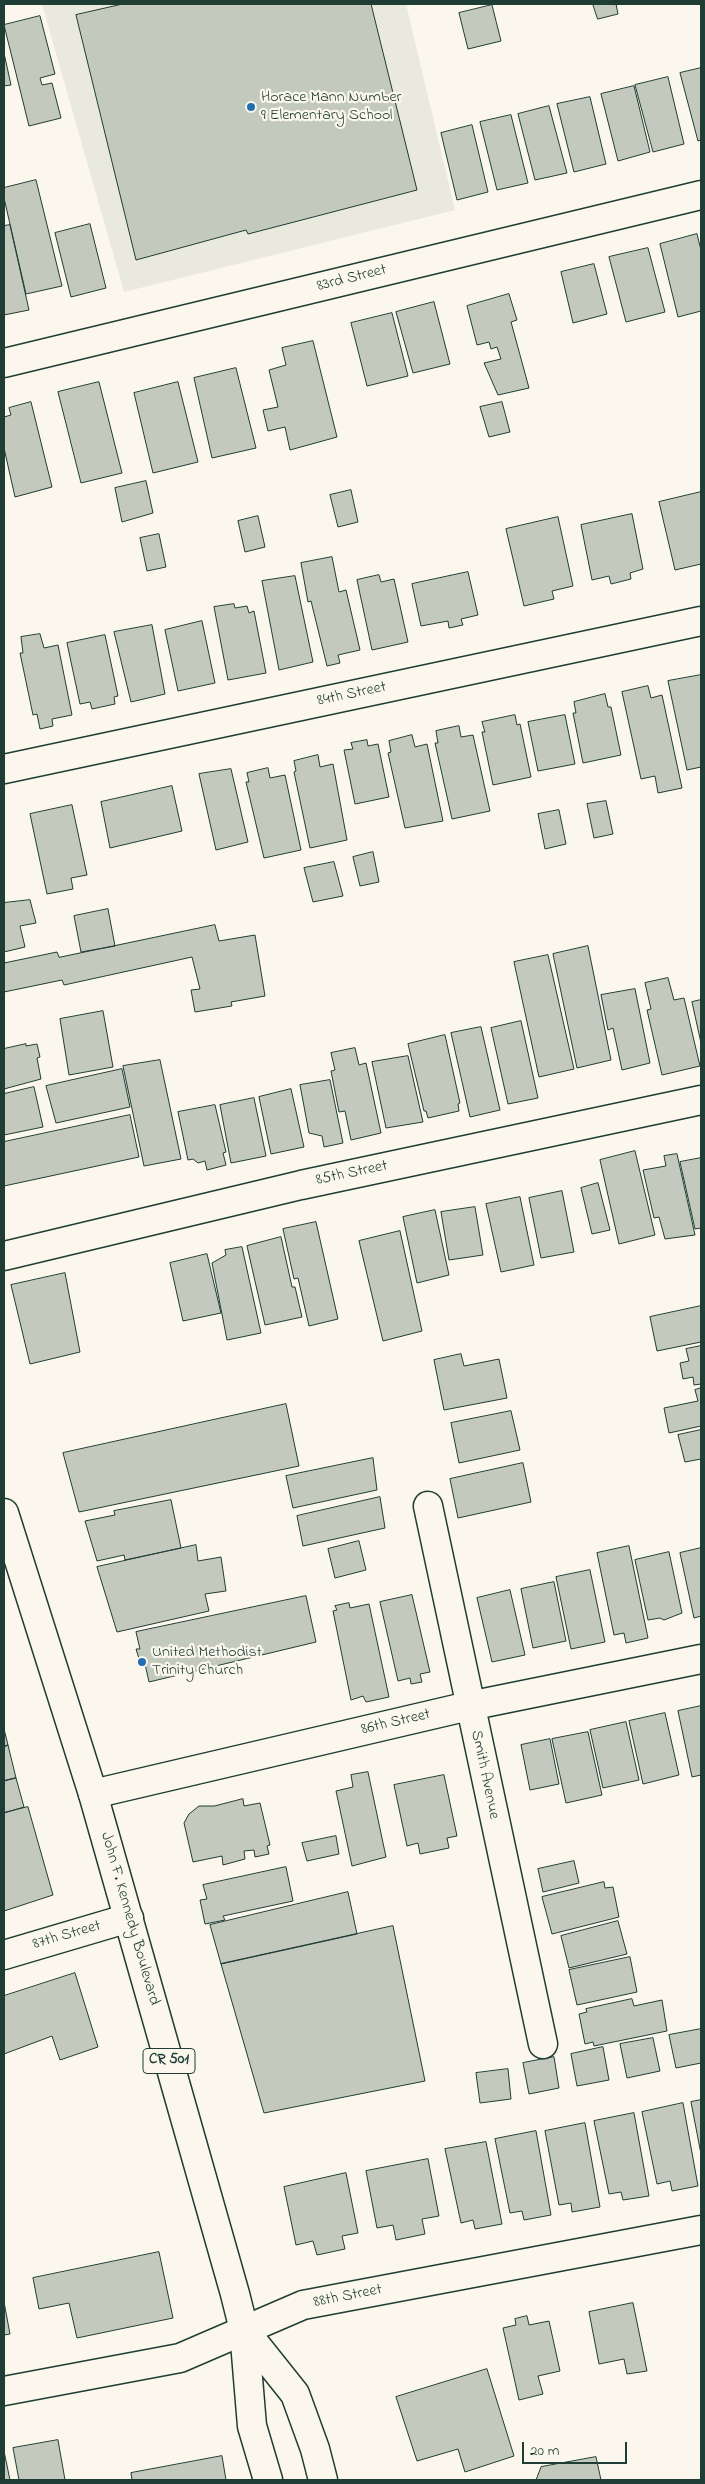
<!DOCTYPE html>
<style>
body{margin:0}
#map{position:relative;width:705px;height:2484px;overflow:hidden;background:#fbf7ec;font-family:"Indie Flower",sans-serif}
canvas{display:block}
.frame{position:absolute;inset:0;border:5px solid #1f3d34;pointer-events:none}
.scale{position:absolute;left:522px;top:2442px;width:105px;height:22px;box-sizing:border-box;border:2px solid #1f3d34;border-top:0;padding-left:6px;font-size:15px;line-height:18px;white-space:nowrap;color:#1f3d34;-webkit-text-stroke:4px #fbf7ec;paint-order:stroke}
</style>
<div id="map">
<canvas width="705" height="2484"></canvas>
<div class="frame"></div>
<div class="scale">20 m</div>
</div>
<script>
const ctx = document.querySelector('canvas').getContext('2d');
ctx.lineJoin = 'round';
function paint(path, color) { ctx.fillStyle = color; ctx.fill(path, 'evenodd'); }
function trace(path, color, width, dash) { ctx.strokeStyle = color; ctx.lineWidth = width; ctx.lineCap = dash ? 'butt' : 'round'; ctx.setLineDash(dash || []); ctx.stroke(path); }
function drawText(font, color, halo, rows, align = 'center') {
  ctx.font = font + ' "Indie Flower",sans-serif'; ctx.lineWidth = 4.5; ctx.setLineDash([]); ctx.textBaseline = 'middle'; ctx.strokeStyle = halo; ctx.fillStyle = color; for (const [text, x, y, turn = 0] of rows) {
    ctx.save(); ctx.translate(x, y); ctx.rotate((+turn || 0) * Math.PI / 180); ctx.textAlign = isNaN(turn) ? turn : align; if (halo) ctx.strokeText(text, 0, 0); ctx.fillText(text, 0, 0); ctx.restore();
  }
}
paint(new Path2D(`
 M42 4H406L455 210 124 292Z`), '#eae9de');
const building = new Path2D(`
 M123 4H371L417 190 248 234 246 230 136 260 76 15Z
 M593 4H616L618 14 598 19Z
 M492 5 501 41 468 49 459 13Z
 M40 16 55 74 40 78 42 85 52 83 61 118 29 126 4 25Z
 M4 53 11 85 4 86Z
 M701 68V140L698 141 680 73Z
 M668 77 684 144 653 152 635 85Z
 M634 86 650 152 618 161 601 94Z
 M590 97 606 164 574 172 557 104Z
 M549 106 567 173 535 180 518 114Z
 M511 115 528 183 497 190 480 122Z
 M472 125 488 192 457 200 441 133Z
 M36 180 62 286 26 294 4 198V188Z
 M90 224 106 288 71 297 55 233Z
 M10 225 29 310 4 315V226Z
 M697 234 701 250V311L678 317 660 244Z
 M648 248 665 312 626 322 609 257Z
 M594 264 607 314 573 323 561 272Z
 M509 294 517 320 511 322 529 388 498 395 484 363 501 359 497 347 491 349 489 342 477 345 467 306Z
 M434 302 450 364 413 373 396 312Z
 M392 313 408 376 367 386 351 323Z
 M313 341 337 437 290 450 285 427 268 431 263 410 278 407 269 370 286 365 282 348Z
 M236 368 256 448 212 458 194 378Z
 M99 382 122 473 81 483 58 392Z
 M178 382 198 462 153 473 134 393Z
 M31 402 52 487 15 497 4 448V417L11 415 9 408Z
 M502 402 510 432 489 437 480 407Z
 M146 481 153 513 122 522 115 488Z
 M351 490 358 522 338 527 330 495Z
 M701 492V564L675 570 659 502Z
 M632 514 643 569 630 573 631 579 611 584 609 576 592 580 581 525Z
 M258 516 265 547 245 552 238 521Z
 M558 517 573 586 552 591 554 599 524 606 506 529Z
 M159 534 166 567 147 571 140 538Z
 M332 557 339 592 346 590 360 650 338 655 340 663 327 666 311 601 308 602 301 563Z
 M468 572 478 615 461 619 463 625 449 628 448 621 421 626 412 584Z
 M379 575 381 582 394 579 408 642 372 650 357 580Z
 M295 576 313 662 279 670 262 581Z
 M234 604 235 608 247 606 249 613 254 611 266 673 228 680 214 607Z
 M202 621 215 683 178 691 165 630Z
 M152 625 165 694 131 702 114 632Z
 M40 634 44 648 58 645 72 715 52 719 53 726 40 729 37 714 33 715 20 653H23L21 637Z
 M105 635 118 696 114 697 115 704 92 709 90 702 80 704 67 643Z
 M701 675V767L687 770 668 681Z
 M648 686 651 698 662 695 682 788 658 793 655 776 641 779 622 692Z
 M605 694 608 707H611L621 755 583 763 573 713H576L574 702Z
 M515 715 517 725 520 724 531 777 493 785 482 732H485L482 722Z
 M565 715 575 764 538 771 528 722Z
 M459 726 461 737 473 735 490 811 452 819 435 743H438L436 731Z
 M412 735 415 747 427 744 443 821 405 828 388 753 391 752 389 741Z
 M367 740 368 746 378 744 389 797 355 804 344 750 353 749 351 743Z
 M318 755 320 767 333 764 347 840 310 848 294 772 296 771 294 761Z
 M268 768 270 778 285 775 301 850 264 858 246 782H249L247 773Z
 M231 769 248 842 216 850 199 774Z
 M172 786 182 831 110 848 101 802Z
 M606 801 613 834 594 838 587 804Z
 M72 805 87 875 71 878 73 889 47 894 30 814Z
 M559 810 566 844 545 849 538 814Z
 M373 852 379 882 360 886 353 857Z
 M334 862 343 896 313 902 304 868Z
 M30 900 36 923 20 926 25 947 4 952V903Z
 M108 909 115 946 81 952 74 916Z
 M215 925 219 941 255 935 265 996 231 1002 232 1006 195 1012 191 990 200 989 192 957 64 985 62 980 4 992V963L57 952 59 957Z
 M588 946 611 1060 577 1068 553 954Z
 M548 955 574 1069 539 1077 514 962Z
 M668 978 674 1000 684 998 700 1066 662 1075 647 1010 651 1009 645 983Z
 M635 989 650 1063 622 1070 613 1028 608 1030 601 995Z
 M701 1000V1043L692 1002Z
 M103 1011 113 1067 69 1075 60 1019Z
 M521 1021 538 1098 508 1104 491 1028Z
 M481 1027 500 1110 470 1117 451 1033Z
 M445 1035 460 1103 458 1104 459 1111 428 1118 426 1111H424L408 1044Z
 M26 1044V1046L37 1044 40 1057 37 1058 41 1079 4 1089V1049Z
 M355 1048 359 1065 366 1063 381 1133 351 1140 345 1111 339 1112 331 1071 335 1070 331 1053Z
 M408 1056 423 1122 386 1128 372 1062Z
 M160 1060 181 1159 144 1166 123 1066Z
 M122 1069 130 1107 56 1123 46 1086Z
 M330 1080 343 1143 324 1147 322 1136 309 1133 300 1085Z
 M34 1087 43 1127 4 1135V1094Z
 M291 1089 304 1147 271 1154 259 1097Z
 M254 1098 266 1156 231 1163 220 1105Z
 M215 1105 226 1152 223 1153 226 1165 207 1170 205 1161 198 1163 193 1159 188 1160 178 1112Z
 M130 1115 139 1157 4 1186V1142Z
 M635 1151 655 1235 619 1244 600 1160Z
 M677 1154 695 1235 665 1239 659 1217 654 1218 643 1170 666 1166 664 1156Z
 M701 1158V1228L695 1229 680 1162Z
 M598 1183 610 1230 592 1234 581 1188Z
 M562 1191 574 1252 541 1258 529 1198Z
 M520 1197 534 1265 501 1272 486 1204Z
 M475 1207 483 1255 449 1260 441 1212Z
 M435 1210 449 1275 417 1283 403 1217Z
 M316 1222 338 1319 309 1326 298 1278 294 1279 283 1229Z
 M400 1231 422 1331 383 1341 359 1241Z
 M281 1237 292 1287H295L302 1317 265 1325 247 1246Z
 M242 1247 261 1333 227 1340 212 1263 226 1255 225 1250Z
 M207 1254 221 1313 183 1321 170 1263Z
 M65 1273 80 1352 30 1364 11 1285Z
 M701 1306V1342L657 1351 650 1317Z
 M701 1346V1384L694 1385 693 1377 683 1379 680 1363 689 1361 686 1349Z
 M461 1354 464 1366 499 1359 507 1398 444 1410 434 1360Z
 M701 1388V1426L669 1433 664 1408 698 1401 695 1390Z
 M286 1404 299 1466 79 1512 63 1453Z
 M511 1411 520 1450 459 1463 451 1423Z
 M701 1430V1459L685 1462 678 1435Z
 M373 1458 377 1490 293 1508 286 1476Z
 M523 1463 531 1502 458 1518 450 1479Z
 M380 1497 385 1528 303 1546 297 1516Z
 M171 1500 181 1548 125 1560 124 1555 97 1561 85 1521 115 1515 114 1511Z
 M359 1541 366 1570 335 1578 328 1549Z
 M196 1545 198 1561 221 1557 226 1591 205 1594 209 1611 117 1632 97 1567Z
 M629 1546 648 1638 626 1643 624 1633 614 1635 597 1553Z
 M701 1548V1616L694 1618 680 1553Z
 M669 1552 682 1613 664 1620 660 1618 648 1620 635 1560Z
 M590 1570 605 1642 571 1649 556 1577Z
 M554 1582 566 1641 533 1648 521 1589Z
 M510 1590 525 1655 492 1662 477 1598Z
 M412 1595 430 1672 420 1674 422 1682 411 1684 410 1678 398 1681 380 1602Z
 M306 1596 316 1642 149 1682 145 1664 141 1665 136 1649H140L136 1632Z
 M349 1603 350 1608 369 1604 389 1697 366 1702 363 1696 351 1700 333 1611 337 1610 335 1606Z
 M701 1706V1775L692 1777 678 1711Z
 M665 1713 679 1775 643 1784 629 1721Z
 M626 1722 639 1780 603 1788 590 1730Z
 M4 1729 8 1745 4 1747Z
 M588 1732 602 1795 566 1803 552 1739Z
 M550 1739 559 1784 530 1790 521 1745Z
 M8 1745 16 1778 4 1781V1747Z
 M368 1772 386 1857 352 1866 336 1791 353 1787 351 1775Z
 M444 1775 457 1836 447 1838 449 1848 420 1854 418 1843 407 1846 394 1785Z
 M16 1778 24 1807 4 1813V1781Z
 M243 1799 244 1806 260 1803 270 1845 267 1846 269 1854 255 1857 254 1850 244 1851 245 1859 223 1865 222 1856 193 1862 184 1823 189 1814 199 1806H214Z
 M28 1807 53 1895 4 1911V1813Z
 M336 1836 339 1854 307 1861 302 1843Z
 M574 1861 579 1883 543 1892 538 1869Z
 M286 1867 293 1901 223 1916 225 1920 205 1924 200 1900 207 1899 203 1885Z
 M604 1882 605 1888 613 1887 619 1917 552 1934 542 1897Z
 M348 1892 357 1934 221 1964 210 1925Z
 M618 1921 627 1954 569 1968 561 1936Z
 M393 1926 425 2081 264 2113 221 1964Z
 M630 1957 637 1992 577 2005 569 1970Z
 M75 1973 98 2047 60 2060 52 2036 4 2054V1996Z
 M632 1999 634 2006 662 2000 667 2031 594 2046 593 2042 585 2044 579 2014 587 2012 586 2009Z
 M701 2029V2063L676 2068 669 2035Z
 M653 2038 660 2071 627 2078 620 2044Z
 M603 2047 609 2080 577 2086 571 2054Z
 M554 2057 559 2088 529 2094 523 2063Z
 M508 2069 511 2099 480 2103 476 2073Z
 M701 2100V2154L691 2102Z
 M683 2103 698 2186 672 2191 670 2181 657 2184 642 2112Z
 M634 2113 649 2196 623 2200 621 2192 609 2194 594 2121Z
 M585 2123 600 2207 572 2212 571 2203 559 2205 545 2131Z
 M536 2131 551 2215 524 2220 522 2211 510 2213 495 2139Z
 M486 2142 502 2224 475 2229 473 2220 461 2223 445 2149Z
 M428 2159 439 2216 422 2219 425 2234 396 2240 393 2225 377 2228 366 2171Z
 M346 2173 358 2233 342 2236 345 2249 317 2255 313 2241 296 2245 284 2187Z
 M159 2252 173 2318 77 2338 69 2303 39 2309 33 2278Z
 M4 2302 10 2334 4 2335Z
 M633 2303 647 2371 627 2374 624 2359 599 2364 589 2312Z
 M527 2316 529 2325 549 2321 560 2371 538 2376 543 2394 519 2400 503 2328 516 2325 515 2319Z
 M487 2369 514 2456 465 2472 458 2449 417 2461 396 2397Z
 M58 2440 65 2480H19L13 2448Z
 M4 2451 10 2480H4Z
 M222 2456 226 2480H132L131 2473Z
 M596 2457 601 2480H536L541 2467Z`);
paint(building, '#c4c9be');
trace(building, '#1f3d34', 1);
const street = new Path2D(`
 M4 363 701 195
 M4 769 701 621
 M4 1256 301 1185 701 1100
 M428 1506 543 2044
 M93 1794 469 1706 701 1659
 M4 1955 129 1918
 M4 2391 180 2358 303 2305 701 2230`);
const primary = new Path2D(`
 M4 1513 93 1794 235 2294 244 2330 252 2426 268 2480
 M244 2330 295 2394 315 2449 323 2480`);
trace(street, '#1f3d34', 31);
trace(primary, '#1f3d34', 31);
trace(street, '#fbf7ec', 28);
trace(primary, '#fbf7ec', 28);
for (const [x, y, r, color] of [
 [251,107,5,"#1f6fb2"],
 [142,1662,5,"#1f6fb2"]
]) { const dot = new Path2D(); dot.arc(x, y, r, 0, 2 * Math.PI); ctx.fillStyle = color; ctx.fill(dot); trace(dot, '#fbf7ec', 2); }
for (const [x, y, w] of [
 [169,2061,52]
]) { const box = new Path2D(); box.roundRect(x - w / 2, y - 12.5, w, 25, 4); ctx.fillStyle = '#fbf7ec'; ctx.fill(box); trace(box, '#1f3d34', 1); }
drawText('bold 15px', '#1f3d34', null, [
 ["CR 501",169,2061]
]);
drawText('16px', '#1f3d34', '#fbf7ec', [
 ["Horace Mann Number",261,98],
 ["9 Elementary School",261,116],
 ["United Methodist",152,1653],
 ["Trinity Church",152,1671]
], 'left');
drawText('16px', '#1f3d34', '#fbf7ec', [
 ["83rd Street",352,279,-14],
 ["84th Street",352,695,-12],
 ["85th Street",352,1174,-12],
 ["86th Street",396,1723,-13],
 ["Smith Avenue",484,1775,78],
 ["John F. Kennedy Boulevard",129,1919,74],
 ["87th Street",67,1936,-16],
 ["88th Street",348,2297,-11]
]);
</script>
